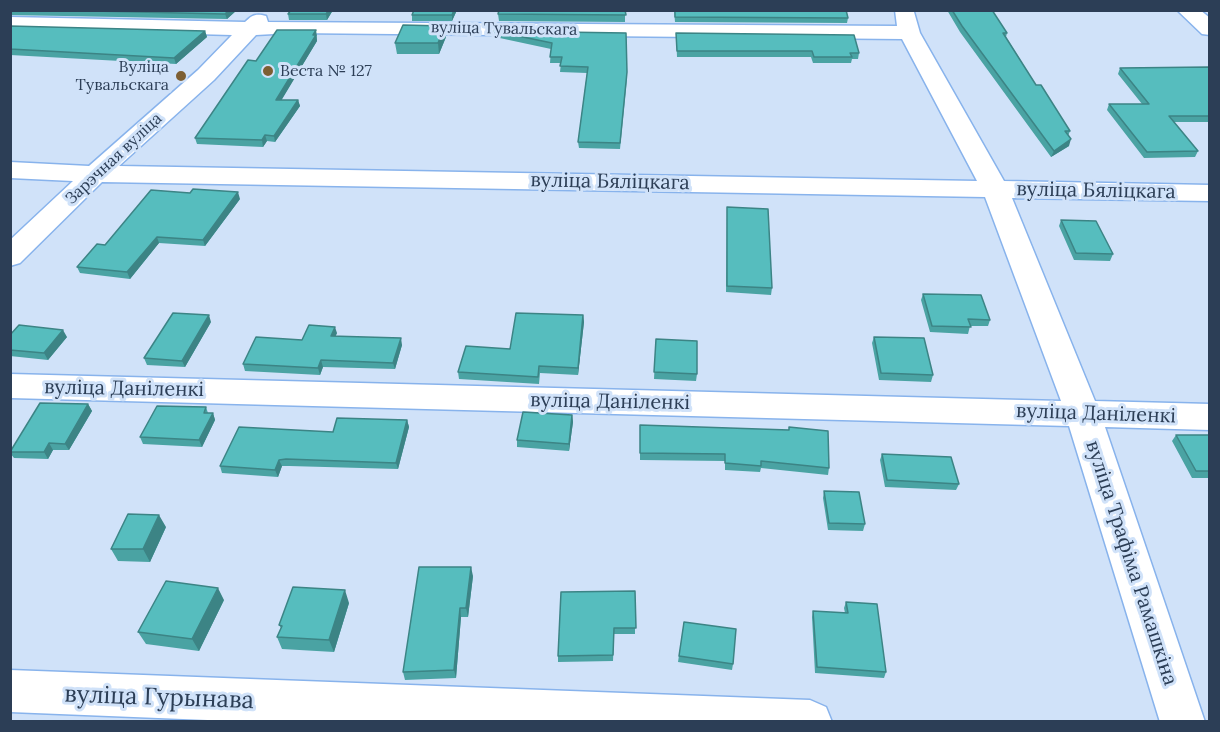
<!DOCTYPE html>
<meta charset="utf-8">
<style>
body{margin:0}
#map{position:relative;width:1220px;height:732px;overflow:hidden;background:#d0e2f9;font-family:Lora,serif}
canvas{display:block}
.frame{position:absolute;inset:0;border:12px solid #2c3e56;pointer-events:none}
</style>
<div id="map">
<canvas width="1220" height="732"></canvas>
<div class="frame"></div>
</div>
<script>
const ctx = document.querySelector('canvas').getContext('2d');
ctx.lineJoin = 'round';
function trace(path, color, width, dash) { ctx.strokeStyle = color; ctx.lineWidth = width; ctx.lineCap = dash ? 'butt' : 'round'; ctx.setLineDash(dash || []); ctx.stroke(path); }
function paint(path, color) { ctx.fillStyle = color; ctx.fill(path, 'evenodd'); }
function drawText(font, color, halo, rows, align = 'center') {
  ctx.font = font + ' Lora,serif'; ctx.lineWidth = 6; ctx.setLineDash([]); ctx.textBaseline = 'middle'; ctx.strokeStyle = halo; ctx.fillStyle = color; for (const [text, x, y, turn = 0] of rows) {
    ctx.save(); ctx.translate(x, y); ctx.rotate((+turn || 0) * Math.PI / 180); ctx.textAlign = isNaN(turn) ? turn : align; if (halo) ctx.strokeText(text, 0, 0); ctx.fillText(text, 0, 0); ctx.restore();
  }
}
const minor = new Path2D(`
 M895 10 914 12 920 33 1004 181 1210 185V201L1012 198 1095 401 1210 404V430L1105 427 1205 722H1160L1069 426 10 398V374L1061 401 985 197 102 182 20 263 10 266V240L73 181 10 178V162L89 166 198 70 232 35 10 29V17L245 22C252 15 256 13 266 16L268 22 897 26ZM292 33 902 39 977 181 119 166 214 80 256 35Z
 M1177 10H1200L1210 18V35L1202 34Z
 M10 670 810 700 826 707 832 722H257L10 712Z`);
trace(minor, '#88b3ec', 3);
paint(minor, '#fff');
paint(new Path2D(`
 M10 10H237L227 19 10 15Z
 M291 10H333L327 20H289L288 14Z
 M414 10H457L452 21H412V15Z
 M625 10V22L499 21 498 14Z
 M674 10H846L848 18 847 23 675 22Z
 M947 10H992L1007 33 1006 37 1036 85 1070 131 1068 136 1069 146 1051 157 960 32Z
 M10 26 205 31 207 37 176 64 10 55Z
 M445 26 446 37 439 54H397L395 43Z
 M316 30 317 41 281 100H298L300 106 275 142 267 141 263 147 197 144 195 138 256 61Z
 M494 31 626 33 627 78 620 149 579 148 578 142 587 73 560 72 561 63H550L551 49 495 37Z
 M676 33 859 53 858 59H852L851 63H813L811 57H677Z
 M1209 67V122H1174L1198 151 1195 157 1144 158 1107 110 1109 104H1142L1118 74 1120 68Z
 M240 199 205 246 159 243 130 279 80 273 77 267 105 245Z
 M727 207 772 288 771 295 726 292Z
 M1061 220 1113 254 1110 261 1074 260 1059 226Z
 M923 294 990 320 988 326H970L968 334 930 332 921 300Z
 M583 315 584 322 578 375 540 373 539 384 459 379 458 372Z
 M211 322 185 367 147 365 144 358Z
 M337 333 335 336 402 345 395 369 323 367 320 375 245 371 243 364 302 340Z
 M10 335 67 337 48 360 10 356Z
 M874 337 933 375 931 382 879 380 872 343Z
 M656 339 697 374 696 381 654 379Z
 M88 404 92 411 69 450H53L48 459 14 458 10 453V451Z
 M206 407 208 413H213L215 420 202 447 143 444 140 437Z
 M572 415 573 422 569 451 517 447V440Z
 M407 420 409 427 398 469 289 466H282L278 477 222 473 220 466 333 432Z
 M640 425 829 468 828 475 761 468 760 472 725 470V461L640 460Z
 M1176 435H1209V478H1192L1172 441Z
 M882 454 959 484 956 490 885 487 880 460Z
 M824 491 865 524 863 531 828 530 823 498Z
 M166 527 150 562 118 561 111 549Z
 M473 576 468 617H461L456 678 405 680 403 672Z
 M635 591V634H614L613 661 558 662V656Z
 M224 600 199 651 146 644 138 632Z
 M846 602 886 672 884 678 815 673 812 617 813 611 845 613 844 608Z
 M349 603 334 652 282 649 277 637 281 628 279 625Z
 M684 622 733 664 732 670 678 662Z`), '#4aa3a3');
paint(new Path2D(`
 M229 10H237L227 19 225 14Z
 M329 10H333L327 20 326 14Z
 M454 10H457L452 21V15Z
 M445 26 446 37 439 54 438 43Z
 M316 30 317 41 278 106 276 100Z
 M205 31 207 37 176 64 174 58Z
 M298 100 300 106 275 142 274 136Z
 M265 135 267 141 263 147 262 140Z
 M1071 139 1069 146 1051 157 1054 151Z
 M238 192 240 199 205 246 203 240Z
 M157 237 159 243 130 279 127 272Z
 M209 315 211 322 185 367 182 361Z
 M583 315 584 322 578 375V368Z
 M335 327 337 333 333 343 331 336Z
 M63 330 67 337 48 360 44 353Z
 M401 338 402 345 395 369 393 363Z
 M321 360 323 367 320 375 318 368Z
 M88 404 92 411 69 450 65 444Z
 M213 413 215 420 202 447 199 440Z
 M572 415 573 422 569 451V444Z
 M407 420 409 427 398 469 396 463Z
 M49 443 53 450 48 459 44 452Z
 M279 460 282 466 278 477 275 470Z
 M159 515 166 527 150 562 143 549Z
 M471 567 473 576 468 617 466 608Z
 M218 588 224 600 199 651 192 639Z
 M345 590 349 603 334 652 329 640Z
 M460 608 461 617 456 678 454 670Z`), '#3c8485');
const building = new Path2D(`
 M48 10H229L225 14Z
 M291 10H329L326 14H288Z
 M414 10H454L452 15H412Z
 M499 10H625L626 15 498 14Z
 M675 10H846L848 18 675 17Z
 M952 10H992L1007 33H1003L1036 85H1041L1070 131H1065L1071 139 1054 151 962 26Z
 M403 25 445 26 438 43H395Z
 M10 26 205 31 174 58 10 49Z
 M277 30H316L313 35H316L276 100H298L274 136 265 135 262 140 195 138 248 60 256 61Z
 M494 31 626 33 627 72 620 143 578 142 588 67 560 66 562 57H550L552 43Z
 M676 33 854 35 859 53H850L852 57H814L812 51H677Z
 M1209 67V116H1169L1198 151 1147 152 1109 104H1149L1120 68Z
 M193 189 238 192 203 240 157 237 127 272 77 267 97 244 105 245 151 190 190 193Z
 M727 207 768 209 772 288 727 286Z
 M1061 220 1096 221 1113 254 1076 253Z
 M923 294 981 295 990 320 968 319 971 327 932 326Z
 M173 313 209 315 182 361 144 358Z
 M516 313 583 315 578 368 539 366 538 377 458 372 466 346 510 349Z
 M19 325 63 330 44 353 10 350V335Z
 M309 325 335 327 331 336 401 338 393 363 321 360 318 368 243 364 256 337 302 340Z
 M874 337 924 338 933 375 881 373Z
 M656 339 697 341V374L654 372Z
 M40 403 88 404 65 444 49 443 44 452H10Z
 M157 406 206 407 204 413H213L199 440 140 437Z
 M523 412 572 415 569 444 517 440Z
 M337 418 407 420 396 463 286 459 279 460 275 470 220 466 239 427 333 432Z
 M640 425 789 430V427L828 431 829 468 761 461V466L725 463V454L640 453Z
 M1176 435H1209V471H1196Z
 M882 454 951 457 959 484 887 480Z
 M824 491 859 492 865 524 829 523Z
 M128 514 159 515 143 549H111Z
 M419 567H471L466 608H460L454 670 403 672Z
 M166 581 218 588 192 639 138 632Z
 M293 587 345 590 329 640 277 637 282 626 279 625Z
 M635 591 636 628H614L613 655 558 656 561 592Z
 M846 602 877 604 886 672 817 667 813 611 848 613Z
 M684 622 736 629 733 664 679 656Z`);
paint(building, '#56bdbe');
trace(building, '#3c8485', 1.5);
for (const [x, y, r, color] of [
 [268,71,6,"#7d5f33"],
 [181,76,6,"#7d5f33"]
]) { const dot = new Path2D(); dot.arc(x, y, r, 0, 2 * Math.PI); ctx.fillStyle = color; ctx.fill(dot); trace(dot, '#d0e2f9', 2); }
drawText('16px', '#2c3e56', '#d0e2f9', [
 ["вуліца Тувальскага",504,29,1],
 ["Зарэчная вуліца",114,159,-43]
]);
drawText('16px', '#2c3e56', '#d0e2f9', [
 ["Вуліца",169,67],
 ["Тувальскага",169,85],
 ["Веста № 127",280,71,"left"]
], 'right');
drawText('20px', '#2c3e56', '#d0e2f9', [
 ["вуліца Бяліцкага",610,182,1],
 ["вуліца Бяліцкага",1096,191,1],
 ["вуліца Даніленкі",124,389,1],
 ["вуліца Даніленкі",610,402,1],
 ["вуліца Даніленкі",1096,414,2],
 ["вуліца Трафіма Рамашкіна",1131,563,72]
]);
drawText('24px', '#2c3e56', '#d0e2f9', [
 ["вуліца Гурынава",159,698,2]
]);
</script>
